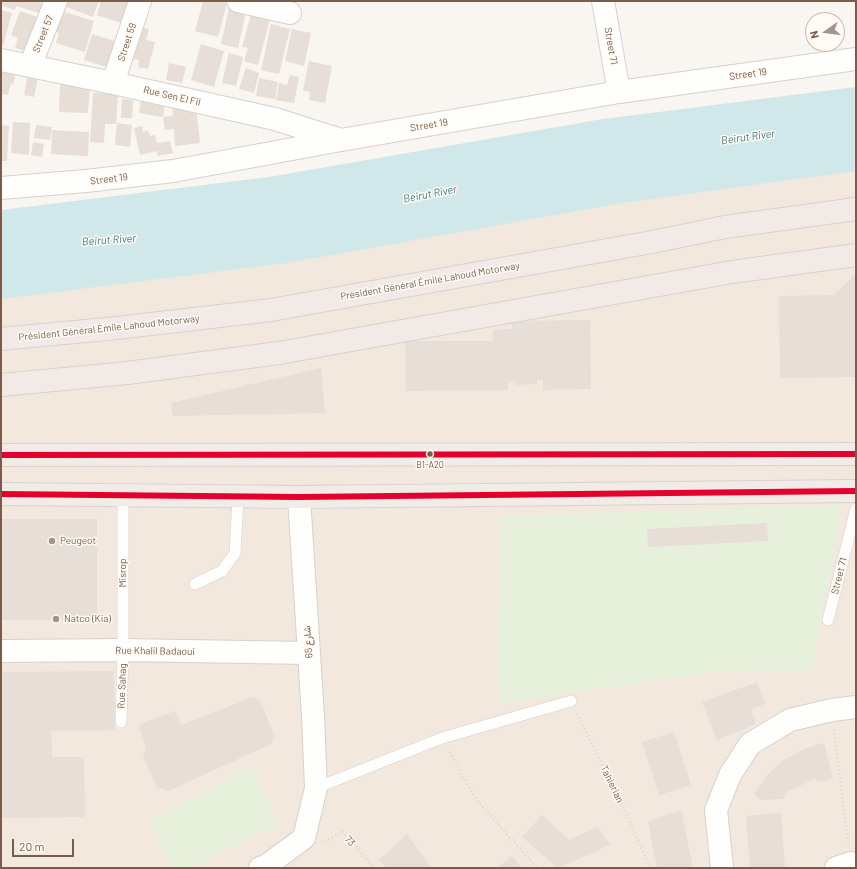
<!DOCTYPE html>
<meta charset="utf-8">
<style>
body{margin:0}
#map{position:relative;width:857px;height:869px;overflow:hidden;background:#f9f5f0;font-family:Barlow,sans-serif}
canvas{display:block}
.frame{position:absolute;inset:0;border:2px solid #7a5c4d;pointer-events:none}
.north{position:absolute;left:805px;top:12px;width:40px;height:40px;box-sizing:border-box;background:#fffaf3;border:1px solid #cabbb1;border-radius:50%;rotate:256deg;font-size:11px;font-weight:700;line-height:16px;text-align:center;color:#7a5c4d}
.north::after{content:'';display:block;margin:auto;width:14px;height:18px;background:#a69286;clip-path:polygon(50% 0,100% 100%,50% 72%,0 100%)}
.scale{position:absolute;left:12px;top:839px;width:62px;height:18px;box-sizing:border-box;border:2px solid #7a5c4d;border-top:0;padding-left:5px;font-size:12px;line-height:14px;white-space:nowrap;color:#7a5c4d;-webkit-text-stroke:3px #fffaf3;paint-order:stroke}
</style>
<div id="map">
<canvas width="857" height="869"></canvas>
<div class="frame"></div>
<div class="north">N</div>
<div class="scale">20 m</div>
</div>
<script>
const ctx = document.querySelector('canvas').getContext('2d');
ctx.lineJoin = 'round';
function paint(path, color) { ctx.fillStyle = color; ctx.fill(path, 'evenodd'); }
function trace(path, color, width, dash) { ctx.strokeStyle = color; ctx.lineWidth = width; ctx.lineCap = dash ? 'butt' : 'round'; ctx.setLineDash(dash || []); ctx.stroke(path); }
function drawText(font, color, halo, rows, align = 'center') {
  ctx.font = font + ' Barlow,Vazirmatn,sans-serif'; ctx.lineWidth = 3; ctx.setLineDash([]); ctx.textBaseline = 'middle'; ctx.strokeStyle = halo; ctx.fillStyle = color; for (const [text, x, y, turn = 0] of rows) {
    ctx.save(); ctx.translate(x, y); ctx.rotate((+turn || 0) * Math.PI / 180); ctx.textAlign = isNaN(turn) ? turn : align; if (halo) ctx.strokeText(text, 0, 0); ctx.fillText(text, 0, 0); ctx.restore();
  }
}
paint(new Path2D(`
 M856 122V868H1V248Z`), '#f2e8de');
paint(new Path2D(`
 M842 505 812 670 715 672 498 703 500 516Z
 M253 767 279 824 190 868H170L150 820Z`), '#e7f0db');
paint(new Path2D(`
 M856 87V171L622 203 287 263 1 299V210L269 177 603 119Z`), '#d0e8ea');
paint(new Path2D(`
 M1 1H37L46 4 42 14 16 6 15 10 1 5Z
 M60 1H99L93 17 59 4Z
 M101 1H129L122 23 97 15Z
 M203 1H219L227 3 218 37 195 31Z
 M229 8 246 12 238 48 221 44Z
 M1 10 12 13 3 46 1 45Z
 M58 10 94 21 85 52 56 43 59 33 52 31Z
 M20 11 40 18 28 52 15 48 18 38 11 35Z
 M251 14 270 19 258 65 244 61 248 48 242 47Z
 M271 24 290 29 279 74 261 70Z
 M141 27 149 29 146 40 155 42 148 69 138 67 139 60 129 58Z
 M292 29 311 33 304 66 285 61Z
 M92 34 121 43 113 69 84 60Z
 M201 44 224 51 214 87 191 80Z
 M229 53 243 57 236 86 222 83Z
 M309 61 332 66 325 103 309 100 310 92 303 90Z
 M169 63 186 67 182 83 166 80Z
 M1 68 16 72 13 84 11 83 8 95 1 94Z
 M246 68 259 73 254 93 239 89Z
 M29 70 39 72 34 97 24 95Z
 M290 75 299 77 294 103 276 100 279 83 287 85Z
 M259 78 278 82 275 99 256 96Z
 M60 84 90 86 88 113 59 112Z
 M93 93 118 94 116 124H105L104 143 90 142Z
 M142 95 165 105 163 117 139 113Z
 M122 99 133 100 132 118H121Z
 M172 100 196 106 200 143 175 146 174 129 165 130 163 117 173 116Z
 M13 122 30 123 29 155 11 153Z
 M117 123 132 125 130 147 115 145Z
 M1 125 9 126 7 161H1Z
 M36 125 52 127 50 140 34 138Z
 M142 126 143 132 148 130 150 136 155 135 157 143 170 141 173 153 158 156 156 151 140 155 134 128Z
 M52 130 89 132 88 156 51 154Z
 M33 142 44 144 42 157 31 155Z
 M856 275V377L780 378 779 296 834 295 853 276Z
 M590 320 591 389 543 390V380H537V384L515 385V381H508V390L406 391 405 341H493V330L512 329V321Z
 M321 368 325 413 173 416 171 403Z
 M1 519H97V620H1Z
 M767 523 768 541 648 547 647 529Z
 M114 671 115 730 51 731 52 757H84L85 817 1 818V672Z
 M757 682 765 704 751 709 756 724 717 740 702 702Z
 M253 697 260 700 274 736 271 744 168 791 157 787 143 755 146 747 138 725 175 711 181 725Z
 M674 732 691 785 659 795 642 742Z
 M824 743 833 778 818 782 814 779 785 793 784 799 761 800 754 794 767 775 784 760 806 748Z
 M681 810 693 868H657L648 821Z
 M781 813 785 868H750L746 816Z
 M542 815 569 840 598 827 610 845 558 868 522 837Z
 M407 834 431 868H386L379 860Z
 M512 856 522 868H497Z`), '#e6ded7');
const service = new Path2D(`
 M195 584 222 571 235 553 238 497
 M828 620 856 509
 M121 722 123 650V496
 M316 788 442 738 571 701`);
const minor = new Path2D(`
 M238 1 290 13
 M1 60 113 83 275 119 341 140
 M30 66 56 1
 M113 83 140 1
 M1 651 123 650 309 653
 M260 868 266 866 304 838 316 788 313 717 299 497`);
const tertiary = new Path2D(`
 M603 1 619 92
 M1 188 86 181 173 171 341 140 619 92 856 59
 M722 868 716 810 730 775 750 744 790 720 832 710 856 707
 M836 868 851 863 852 868`);
const trunk = new Path2D(`
 M1 455 856 454
 M1 494 299 497 856 491`);
const motorway = new Path2D(`
 M1 339 117 328 271 310 652 242 725 227 856 209
 M1 385 127 373 279 353 732 272 856 255`);
trace(service, '#d7d1cb', 12);
trace(minor, '#d7d1cb', 24);
trace(tertiary, '#d7d1cb', 24);
trace(trunk, '#dad1cc', 24);
trace(motorway, '#dad1cc', 24);
trace(new Path2D(`
 M577 714 626 812 650 868
 M834 730 848 842
 M450 752 475 798 537 868
 M325 842 343 832 374 868`), '#dcd5d0', 2.5, [1, 3]);
trace(service, '#fefefd', 11);
trace(minor, '#fefefd', 22);
trace(tertiary, '#fefefd', 22);
trace(trunk, '#f2ece8', 22);
trace(motorway, '#f2eae7', 22);
trace(new Path2D(`
 M1 455 856 454
 M1 494 299 497 856 491`), '#e4002b', 6);
for (const [x, y, r, color] of [
 [430,454,3.5,"#7a5c4d"],
 [52,541,4,"#a69286"],
 [56,619,4,"#a69286"]
]) { const dot = new Path2D(); dot.arc(x, y, r, 0, 2 * Math.PI); ctx.fillStyle = color; ctx.fill(dot); trace(dot, '#fffaf3', 1.5); }
drawText('9px', '#7a5c4d', '#fffaf3', [
 ["B1-A20",430,465]
]);
drawText('10px', '#7a5c4d', '#fffaf3', [
 ["Street 57",43,34,-68],
 ["Street 59",127,42,-72],
 ["Street 71",611,46,80],
 ["Street 19",748,74,-8],
 ["Rue Sen El Fil",172,96,13],
 ["Street 19",429,125,-10],
 ["Street 19",109,179,-7],
 ["Président Général Émile Lahoud Motorway",430,281,-10],
 ["Président Général Émile Lahoud Motorway",109,328,-6],
 ["Misrop",123,573,-90],
 ["Street 71",839,576,-76],
 ["شارع 65",308,642,-94],
 ["Rue Khalil Badaoui",155,651,1],
 ["Rue Sahag",122,686,-88],
 ["Tahlerian",612,784,64],
 ["73",350,841,49]
]);
drawText('10px', '#7a5c4d', '#fffaf3', [
 ["Peugeot",60,541],
 ["Natco (Kia)",64,619]
], 'left');
drawText('italic 11px', '#437c86', '#fffaf3', [
 ["Beirut River",748,137,-8],
 ["Beirut River",430,194,-11],
 ["Beirut River",109,240,-4]
]);
</script>
